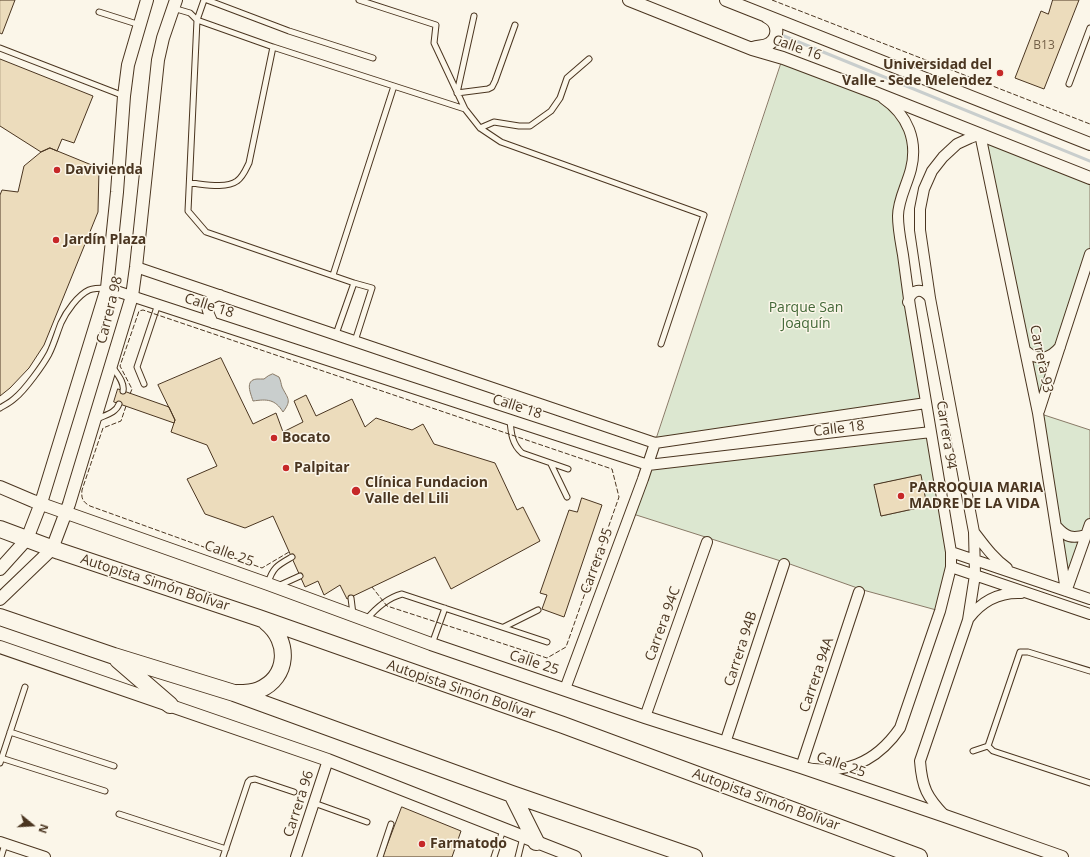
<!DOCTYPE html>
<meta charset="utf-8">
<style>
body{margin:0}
#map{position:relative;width:1090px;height:857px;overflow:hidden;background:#fbf6e9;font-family:"Open Sans",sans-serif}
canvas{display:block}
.north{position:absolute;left:12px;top:805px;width:40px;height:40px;-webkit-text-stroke:3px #fbf6e9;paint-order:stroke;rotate:108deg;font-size:11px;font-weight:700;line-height:16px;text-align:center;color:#4a3520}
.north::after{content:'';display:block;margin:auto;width:14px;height:18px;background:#4a3520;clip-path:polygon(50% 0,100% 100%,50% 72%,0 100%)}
</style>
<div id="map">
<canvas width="1090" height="857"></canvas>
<div class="north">N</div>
</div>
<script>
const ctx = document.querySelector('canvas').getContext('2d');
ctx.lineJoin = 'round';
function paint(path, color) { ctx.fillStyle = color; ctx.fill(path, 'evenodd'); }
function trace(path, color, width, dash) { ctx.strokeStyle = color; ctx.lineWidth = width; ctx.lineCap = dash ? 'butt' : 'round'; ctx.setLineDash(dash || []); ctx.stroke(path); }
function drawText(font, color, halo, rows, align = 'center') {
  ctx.font = font + ' "Open Sans",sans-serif'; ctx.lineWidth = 3; ctx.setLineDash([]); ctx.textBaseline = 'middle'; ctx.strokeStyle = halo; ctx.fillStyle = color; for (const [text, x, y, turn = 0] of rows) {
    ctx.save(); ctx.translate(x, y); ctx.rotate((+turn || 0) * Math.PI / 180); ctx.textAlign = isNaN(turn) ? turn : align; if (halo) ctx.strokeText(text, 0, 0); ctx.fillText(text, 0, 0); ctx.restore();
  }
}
const green = new Path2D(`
 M783 58 873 92 897 110 914 152 900 201 926 403 655 443Z
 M980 134 1090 178V254L1038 413 1090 430V524L1066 591 1057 527Z
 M931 432 951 552 940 611 863 590 787 563 630 513 648 465ZM920 476 927 506 881 516 875 485Z`);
paint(green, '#dce7d0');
trace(green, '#887966', 1);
const water = new Path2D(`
 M273 374 279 377C281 381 281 384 282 387 288 399 292 400 283 412 275 399 267 399 253 401 251 394 244 380 257 379 259 379 262 379 264 379L268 376Z`);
paint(water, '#c9cecd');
trace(water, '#887966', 1);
trace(new Path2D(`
 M784 36 1090 161`), '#c9cecd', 3);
const building = new Path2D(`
 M0 0H15L2 34 0 33Z
 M1053 0H1079L1044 89 1015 78 1041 11 1048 14Z
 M0 59 93 96 74 143 62 139 57 151 50 148 41 152 0 126Z
 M50 148 99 168 98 212 44 345 29 368 10 388 0 396V195L2 190 18 192 24 166 41 152Z
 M221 358 253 424 276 413 283 432 303 422 294 401 306 395 316 416 352 399 365 427 376 418 412 430 423 424 434 444 495 463 517 510 523 507 540 541 451 589 435 557 347 599 340 585 324 595 318 581 305 587 273 516 245 528 205 514 187 479 217 466 207 445 171 432 175 420 158 385Z
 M118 389 169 407 175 420 174 423 114 402Z
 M921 475 927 506 881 516 874 485Z
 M582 498 602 505 564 617 542 609 547 595 540 593 569 510 577 512Z
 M402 807 461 831 452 857H383Z`);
paint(building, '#ecdcbc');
trace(building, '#4a3520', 1);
const service = new Path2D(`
 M204 0 197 20 188 211 206 232 354 283 336 334
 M207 0 289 31 373 58
 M359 0 436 25 434 43 465 109 480 128 501 142 704 215 661 344
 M173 8 190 13 197 20 273 47 465 109
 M99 12 140 25
 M474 16 457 93 488 89 492 87 495 81 515 25
 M0 48 124 96
 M1069 84 1090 28
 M480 128 494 122 519 126H530L551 111 560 98 567 78 589 59
 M190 183C203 184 226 189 237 181 243 177 246 169 249 163L273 47
 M333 275 394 86
 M354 283 372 288 355 341
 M112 366C116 373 125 382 123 391
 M144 384 137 367 158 304
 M0 408C5 405 11 402 15 398 25 390 43 365 49 354 54 344 57 333 61 323 66 312 78 295 89 290 94 288 101 288 107 288
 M97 419C105 415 116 413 119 404
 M510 420C511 433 512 444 522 453L568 469
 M551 464 567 497
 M268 583C273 567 278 565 292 557
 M278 586 300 576
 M351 598 353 614
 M366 620C376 608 387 598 402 594L547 642
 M504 627 538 610
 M432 644 445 608
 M10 732 114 766
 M988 746 1020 652H1028L1090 671
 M988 746 993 751 1090 783
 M973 751 988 746
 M1 758 105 791
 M0 763 25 687
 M314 803 367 822
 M119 814 226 849
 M1 857 5 844
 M223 857 248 782 250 780 255 779 294 792
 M380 857 391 824
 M494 857 503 830
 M518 857 523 837`);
const minor = new Path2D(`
 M136 267 655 443 926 403
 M107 288 648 465 931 432
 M908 302C911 289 922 287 930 298
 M213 323C206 309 202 300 220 295
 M1026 351C1038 361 1049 360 1060 347
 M1039 411 1090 254
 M1057 527C1066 537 1072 539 1086 535
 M974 532C984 545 993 558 1007 568
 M951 552 1090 599
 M951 567 1090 614
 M1067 589 1090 524
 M859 592 801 767C843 776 875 764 900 728L940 611 951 567V552C940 486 929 420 918 354 912 321 907 288 903 255 901 243 898 229 898 216 898 200 907 185 911 169 918 141 908 115 883 98
 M969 618C982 601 999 592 1021 593
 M565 689 643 479 655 443
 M645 717 707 542
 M725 743 784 564
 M945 816C927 797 922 788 920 761L968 620 975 575 974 532 930 298 920 230V209L924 189 932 171 943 157 957 144 970 138 980 134 1038 413 1066 591
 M0 842 45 857
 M296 857 328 760`);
const tertiary = new Path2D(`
 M629 0 752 49 783 58 873 92 1090 178
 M726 0 1090 144
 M753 48C759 46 764 47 769 44 780 37 778 22 767 17
 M0 487 33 501 268 584 431 644 645 717 801 767 945 816 1062 857
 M0 569 27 539 41 503 107 288 117 192 124 96 128 65 147 0
 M0 599 52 549 69 504 132 296 136 267 158 60 163 38 176 0
 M0 647 328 760 575 857`);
const trunk = new Path2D(`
 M0 529 59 551 259 618 563 725 919 857
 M0 617 114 656 234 693 512 794 694 857
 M118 660 170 705
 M237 693C245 693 252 693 259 690 289 677 290 641 266 622
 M512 794 536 842`);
trace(service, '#4a3520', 7);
trace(minor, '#4a3520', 12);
trace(tertiary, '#4a3520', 14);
trace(trunk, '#4a3520', 18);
trace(service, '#fbf6e9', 5);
trace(minor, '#fbf6e9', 10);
trace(tertiary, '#fbf6e9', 12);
trace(trunk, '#fbf6e9', 16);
trace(new Path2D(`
 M772 0 1090 124
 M130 394 132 389 120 366 138 314 139 311 143 310 612 469 619 497 566 647 547 658 387 606 372 587
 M126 406 121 421 103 428 82 490C81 499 83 502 90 506L262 568 289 552`), '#4a3520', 1, [5, 2]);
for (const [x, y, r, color] of [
 [1000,73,4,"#c62828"],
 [57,170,4,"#c62828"],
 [56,240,4,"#c62828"],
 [274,438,4,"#c62828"],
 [286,468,4,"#c62828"],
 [356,491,5,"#c62828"],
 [901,496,4,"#c62828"],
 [422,844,4,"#c62828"]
]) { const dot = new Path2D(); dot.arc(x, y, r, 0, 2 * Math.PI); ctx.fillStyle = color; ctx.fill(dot); trace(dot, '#fbf6e9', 1.5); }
drawText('12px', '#725f47', null, [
 ["B13",1044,46]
]);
drawText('14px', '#4a3520', '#fbf6e9', [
 ["Calle 16",797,48,19],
 ["Calle 18",209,306,18],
 ["Carrera 98",110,310,-76],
 ["Carrera 93",1041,359,78],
 ["Calle 18",517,407,18],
 ["Calle 18",839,429,-7],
 ["Carrera 94",946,435,81],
 ["Calle 25",229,554,20],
 ["Carrera 95",597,561,-70],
 ["Autopista Simón Bolívar",155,583,18],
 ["Carrera 94C",663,624,-70],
 ["Carrera 94B",741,649,-72],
 ["Calle 25",534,663,18],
 ["Carrera 94A",817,675,-71],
 ["Autopista Simón Bolívar",461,690,19],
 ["Calle 25",841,765,19],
 ["Autopista Simón Bolívar",766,800,20],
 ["Carrera 96",299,804,-72]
]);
drawText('bold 14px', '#4a3520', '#fbf6e9', [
 ["Universidad del",992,65,"right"],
 ["Valle - Sede Melendez",992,81,"right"],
 ["Davivienda",65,170],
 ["Jardín Plaza",64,240],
 ["Bocato",282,438],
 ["Palpitar",294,468],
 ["Clínica Fundacion",365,483],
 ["Valle del Lili",365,499],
 ["PARROQUIA MARIA",909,488],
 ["MADRE DE LA VIDA",909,504],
 ["Farmatodo",430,844]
], 'left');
drawText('14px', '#436837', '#fbf6e9', [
 ["Parque San",806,308],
 ["Joaquín",806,324]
]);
</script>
